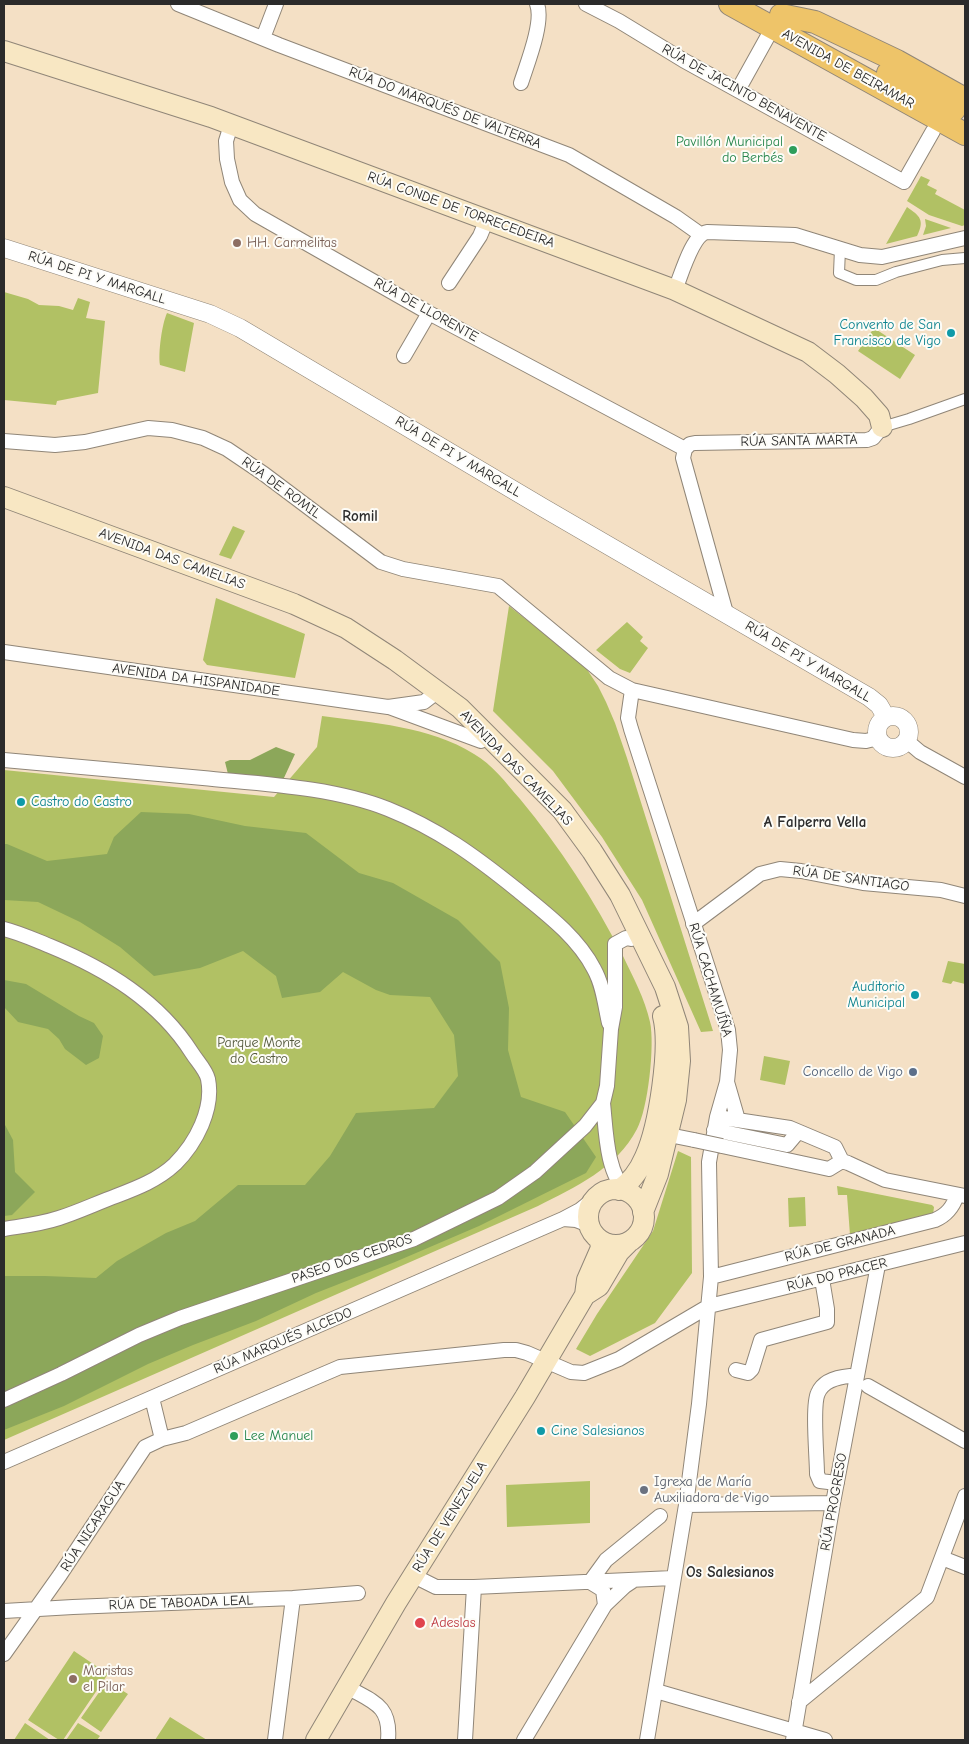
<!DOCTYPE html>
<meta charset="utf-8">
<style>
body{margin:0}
#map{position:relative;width:969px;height:1744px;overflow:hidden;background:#f4e0c5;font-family:"Comic Neue",sans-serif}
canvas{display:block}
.frame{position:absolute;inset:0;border:5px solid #2b2b2b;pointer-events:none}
</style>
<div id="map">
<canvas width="969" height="1744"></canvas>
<div class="frame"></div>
</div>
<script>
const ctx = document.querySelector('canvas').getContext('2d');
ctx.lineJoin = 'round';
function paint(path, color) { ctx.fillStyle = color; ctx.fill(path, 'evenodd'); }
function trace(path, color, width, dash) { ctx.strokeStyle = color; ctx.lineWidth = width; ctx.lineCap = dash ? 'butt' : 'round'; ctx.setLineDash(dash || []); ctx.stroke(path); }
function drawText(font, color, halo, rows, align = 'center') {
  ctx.font = font + ' "Comic Neue",sans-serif'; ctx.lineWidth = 4; ctx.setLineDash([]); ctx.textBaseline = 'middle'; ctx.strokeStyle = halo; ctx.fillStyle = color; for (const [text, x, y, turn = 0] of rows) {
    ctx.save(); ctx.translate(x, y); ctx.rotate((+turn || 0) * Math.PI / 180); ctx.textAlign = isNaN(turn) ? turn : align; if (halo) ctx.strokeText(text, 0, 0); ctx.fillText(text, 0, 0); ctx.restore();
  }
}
paint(new Path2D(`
 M921 176 930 180 927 185 937 190 935 194 965 210V225L962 226 929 215 907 201Z
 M907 207C920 216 925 220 917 236L886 244Z
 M925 219 951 228 923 235 926 226Z
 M4 292 28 299 39 305 59 306 73 310 78 298 90 302 86 318 105 321 98 393 57 401 56 405 4 400Z
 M167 313 194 323 185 372 160 365C158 353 162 324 167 313Z
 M874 328 915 355 900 379 858 351Z
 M233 526 245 531 231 559 219 555Z
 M216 598 305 634 295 678 207 665 203 660Z
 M509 606 584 665 598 686 606 702 615 723 627 758 713 1031 701 1032 642 900 602 837 553 771 493 711Z
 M627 622 643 637 640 641 648 648 630 673 620 669 596 650Z
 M322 716C373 723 429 726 474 754 492 764 506 783 520 799 560 847 594 900 623 956 633 977 645 999 650 1022 655 1045 648 1109 637 1129 617 1168 574 1188 538 1206L4 1440V770L274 797 317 747Z
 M948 961 965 964V984L953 981 951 984 942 982Z
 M764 1056 790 1061 785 1085 760 1080Z
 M678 1151 691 1157 692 1273 655 1323 590 1356 576 1349 597 1314 653 1231Z
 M837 1186 932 1205 934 1207 933 1215 850 1235 847 1195H838Z
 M805 1197 806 1226 789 1227 788 1198Z
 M590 1481V1523L507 1527 506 1485Z
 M74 1651 108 1674 63 1740H59L28 1720Z
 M107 1681 128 1694 101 1732 81 1718Z
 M170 1717 207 1740H155Z
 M25 1723 50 1740H14Z
 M78 1723 100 1736 97 1740H66Z`), '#b1c164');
paint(new Path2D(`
 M276 747 295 754 283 780 228 774 225 762 230 760H250Z
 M141 812 189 814 245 826 306 833 359 873 393 883 458 920 500 962 509 1008 508 1050 521 1097 565 1112 596 1157 586 1173 479 1226 395 1262 316 1293 256 1321 193 1345 148 1364 64 1406 4 1430V1276H45L96 1278 117 1261 166 1233 195 1221 238 1185H305L330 1156 356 1113 434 1108 458 1076 454 1035 430 997 390 995 376 990 343 972 320 992 282 998 276 976 243 951 200 968 154 976 120 947 80 922 38 902 4 900V844H7L47 861 107 854 114 837Z
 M4 980 26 984 79 1016 94 1023 103 1036 99 1058 86 1065 65 1049 59 1039 48 1029 18 1022 4 1007Z
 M4 1123 13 1140 15 1172 35 1192 12 1215 4 1216Z`), '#8ca75a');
const pedestrian = new Path2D(`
 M840 249 839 273 856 280H876L896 272 942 260 965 258
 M882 427 909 419 965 399`);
const minor = new Path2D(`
 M178 4 279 45 569 155 676 217 700 234
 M586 4 619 21 683 60 904 182 933 131
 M263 38 276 4
 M521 83C527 64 544 22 537 4
 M738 90 773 27
 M231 125 226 141 227 159 232 182 240 200 255 214 429 313 685 449
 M449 283 480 236 487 219
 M675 290C681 276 692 235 707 232L795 235 860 255 882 257 965 238
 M404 356 429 313
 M4 441 55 445 85 442 148 428 172 430 203 438 227 449 264 474 381 562 403 569 498 586 609 678 632 690 853 740 866 741 878 738
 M685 449 690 444 695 443 867 440 873 438 882 427
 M685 449 683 458 726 613
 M4 652 388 707 424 702 437 692
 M632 690 628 718 631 729 728 1030 730 1050 727 1082 717 1117 709 1162 711 1277 699 1404 686 1505 647 1740
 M389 707 481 741
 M907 741 920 752 965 777
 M4 760C70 766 136 772 203 778 263 784 332 787 388 809 438 829 475 856 516 889 544 912 577 936 594 969 603 985 605 1005 609 1023
 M693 924 760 874 780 869 801 871 863 883 941 890 965 896
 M4 929C20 933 35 940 50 946 106 969 159 1001 192 1053 197 1061 206 1070 208 1079 214 1109 196 1143 175 1164 158 1180 137 1188 116 1196 97 1203 78 1212 59 1218 41 1224 22 1226 4 1229
 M727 1082 738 1120
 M603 1103C606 1130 606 1173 627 1192
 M717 1117 790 1128 835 1147 842 1161 829 1169 722 1146
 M714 1130 787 1145 798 1132
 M669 1135 694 1140
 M842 1161 848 1163 885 1180 965 1196
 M563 1219 576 1220 589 1225
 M711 1277 935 1220C947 1215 953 1207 957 1195
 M736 1370 748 1373 752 1369 761 1340 827 1322V1309L823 1285
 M868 1386 965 1441
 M152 1398 162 1439
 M4 1400 61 1374 139 1335 180 1318 414 1239 498 1198 535 1172 585 1126 603 1103 607 1086 611 1029 615 1007V944L626 938 631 939
 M4 1462 563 1219 580 1210 595 1198
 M837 1483 820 1481 817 1474C817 1458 812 1405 818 1393 823 1381 838 1377 850 1376
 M686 1505 833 1503
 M942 1558 965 1567
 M414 1576 436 1587H474L673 1578
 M590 1582 606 1560 660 1516
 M605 1605 625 1586 634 1580
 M4 1611 73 1607 293 1598 358 1593
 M4 1654 60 1575 145 1447 162 1439 186 1433 340 1367 504 1350H516L527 1353 571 1372 584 1373 619 1359 709 1306 965 1243
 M347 1687C373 1702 391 1705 388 1740
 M656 1691 825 1740
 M799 1702 927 1597 965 1496
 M275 1740 293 1598
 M465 1740 474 1587
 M524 1740 605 1605 603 1590 590 1582
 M793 1740 833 1503 878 1265`);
const tertiary = new Path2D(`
 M4 248 210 314 240 328 542 507 869 697 879 705 886 717
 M877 732a16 16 0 1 1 32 0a16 16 0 1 1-32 0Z`);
const secondary = new Path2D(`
 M4 51 211 117 675 290 808 352 837 374 864 398 879 415 882 427
 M4 497 294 604 346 628 395 660 460 708 562 810 592 851 620 895 665 987 678 1027 680 1061 676 1100 658 1174 643 1212
 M588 1217a28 28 0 1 1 56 0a28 28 0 1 1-56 0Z
 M619 1190C631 1182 639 1171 645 1157 659 1126 671 1048 663 1016
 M585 1295 599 1286 619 1252 629 1242
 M316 1740 396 1603 525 1397 585 1295 587 1280 601 1248 600 1241`);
const primary = new Path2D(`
 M730 4 965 134
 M781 15 815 22 897 61 965 99
 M888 73 954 110`);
trace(pedestrian, '#908678', 12);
trace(minor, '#908678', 16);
trace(tertiary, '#908678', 19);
trace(secondary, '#908678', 22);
trace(primary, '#908678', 24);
trace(pedestrian, '#fff', 10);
trace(minor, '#fff', 14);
trace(tertiary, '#fff', 18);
trace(secondary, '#f8e7c3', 20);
trace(primary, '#eec469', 22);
const minorBridge = new Path2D(`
 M694 1140 722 1146`);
trace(minorBridge, '#908678', 16, []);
trace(minorBridge, '#fff', 14);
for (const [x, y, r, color] of [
 [793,150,5,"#2e9e5b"],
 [237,243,5,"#8d6e63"],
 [951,333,5,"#0f9aa8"],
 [21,802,5,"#0f9aa8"],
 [915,995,5,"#0f9aa8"],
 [913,1072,5,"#5c6f8a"],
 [541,1431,5,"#0f9aa8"],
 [234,1436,5,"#2e9e5b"],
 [644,1490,5,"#6b7280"],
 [420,1623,6,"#e0444e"],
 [73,1679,5,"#8d6e63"]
]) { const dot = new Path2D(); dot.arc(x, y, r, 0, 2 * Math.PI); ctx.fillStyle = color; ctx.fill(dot); trace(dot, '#fdfcf7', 2); }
drawText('14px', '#2b2b2b', '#fdfcf7', [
 ["AVENIDA DE BEIRAMAR",848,69,29],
 ["RÚA DE JACINTO BENAVENTE",744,93,29],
 ["RÚA DO MARQUÉS DE VALTERRA",445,108,21],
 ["RÚA CONDE DE TORRECEDEIRA",461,210,20],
 ["RÚA DE PI Y MARGALL",97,278,18],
 ["RÚA DE LLORENTE",426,310,29],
 ["RÚA SANTA MARTA",799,441,-1],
 ["RÚA DE PI Y MARGALL",458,457,31],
 ["RÚA DE ROMIL",281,488,36],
 ["AVENIDA DAS CAMELIAS",172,559,20],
 ["RÚA DE PI Y MARGALL",808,662,31],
 ["AVENIDA DA HISPANIDADE",196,680,8],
 ["AVENIDA DAS CAMELIAS",516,768,46],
 ["RÚA DE SANTIAGO",851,879,8],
 ["RÚA CACHAMUÍÑA",710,980,73],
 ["RÚA DE GRANADA",840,1244,-14],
 ["PASEO DOS CEDROS",352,1259,-19],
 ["RÚA DO PRACER",837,1275,-14],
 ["RÚA MARQUÉS ALCEDO",283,1341,-23],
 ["RÚA PROGRESO",834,1502,-80],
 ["RÚA DE VENEZUELA",450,1517,-58],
 ["RÚA NICARAGUA",93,1526,-57],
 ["RÚA DE TABOADA LEAL",181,1603,-2]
]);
drawText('14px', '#27864d', '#fdfcf7', [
 ["Pavillón Municipal",783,142],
 ["do Berbés",783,158],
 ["Lee Manuel",244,1436,"left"]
], 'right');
drawText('14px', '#785e54', '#fdfcf7', [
 ["HH. Carmelitas",247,243],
 ["Maristas",83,1671],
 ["el Pilar",83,1687]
], 'left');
drawText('14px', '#0d838f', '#fdfcf7', [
 ["Convento de San",941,325],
 ["Francisco de Vigo",941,341],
 ["Castro do Castro",31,802,"left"],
 ["Auditorio",905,987],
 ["Municipal",905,1003],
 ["Cine Salesianos",551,1431,"left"]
], 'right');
drawText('14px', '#53583c', '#fdfcf7', [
 ["Parque Monte",259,1043],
 ["do Castro",259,1059]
]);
drawText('14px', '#4e5e75', '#fdfcf7', [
 ["Concello de Vigo",903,1072]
], 'right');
drawText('14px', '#5b616d', '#fdfcf7', [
 ["Igrexa de María",654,1482],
 ["Auxiliadora de Vigo",654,1498]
], 'left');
drawText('14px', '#be3a42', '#fdfcf7', [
 ["Adeslas",431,1623]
], 'left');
drawText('bold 15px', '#2b2b2b', '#fdfcf7', [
 ["Romil",360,517],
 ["A Falperra Vella",815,823],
 ["Os Salesianos",730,1573]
]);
</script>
